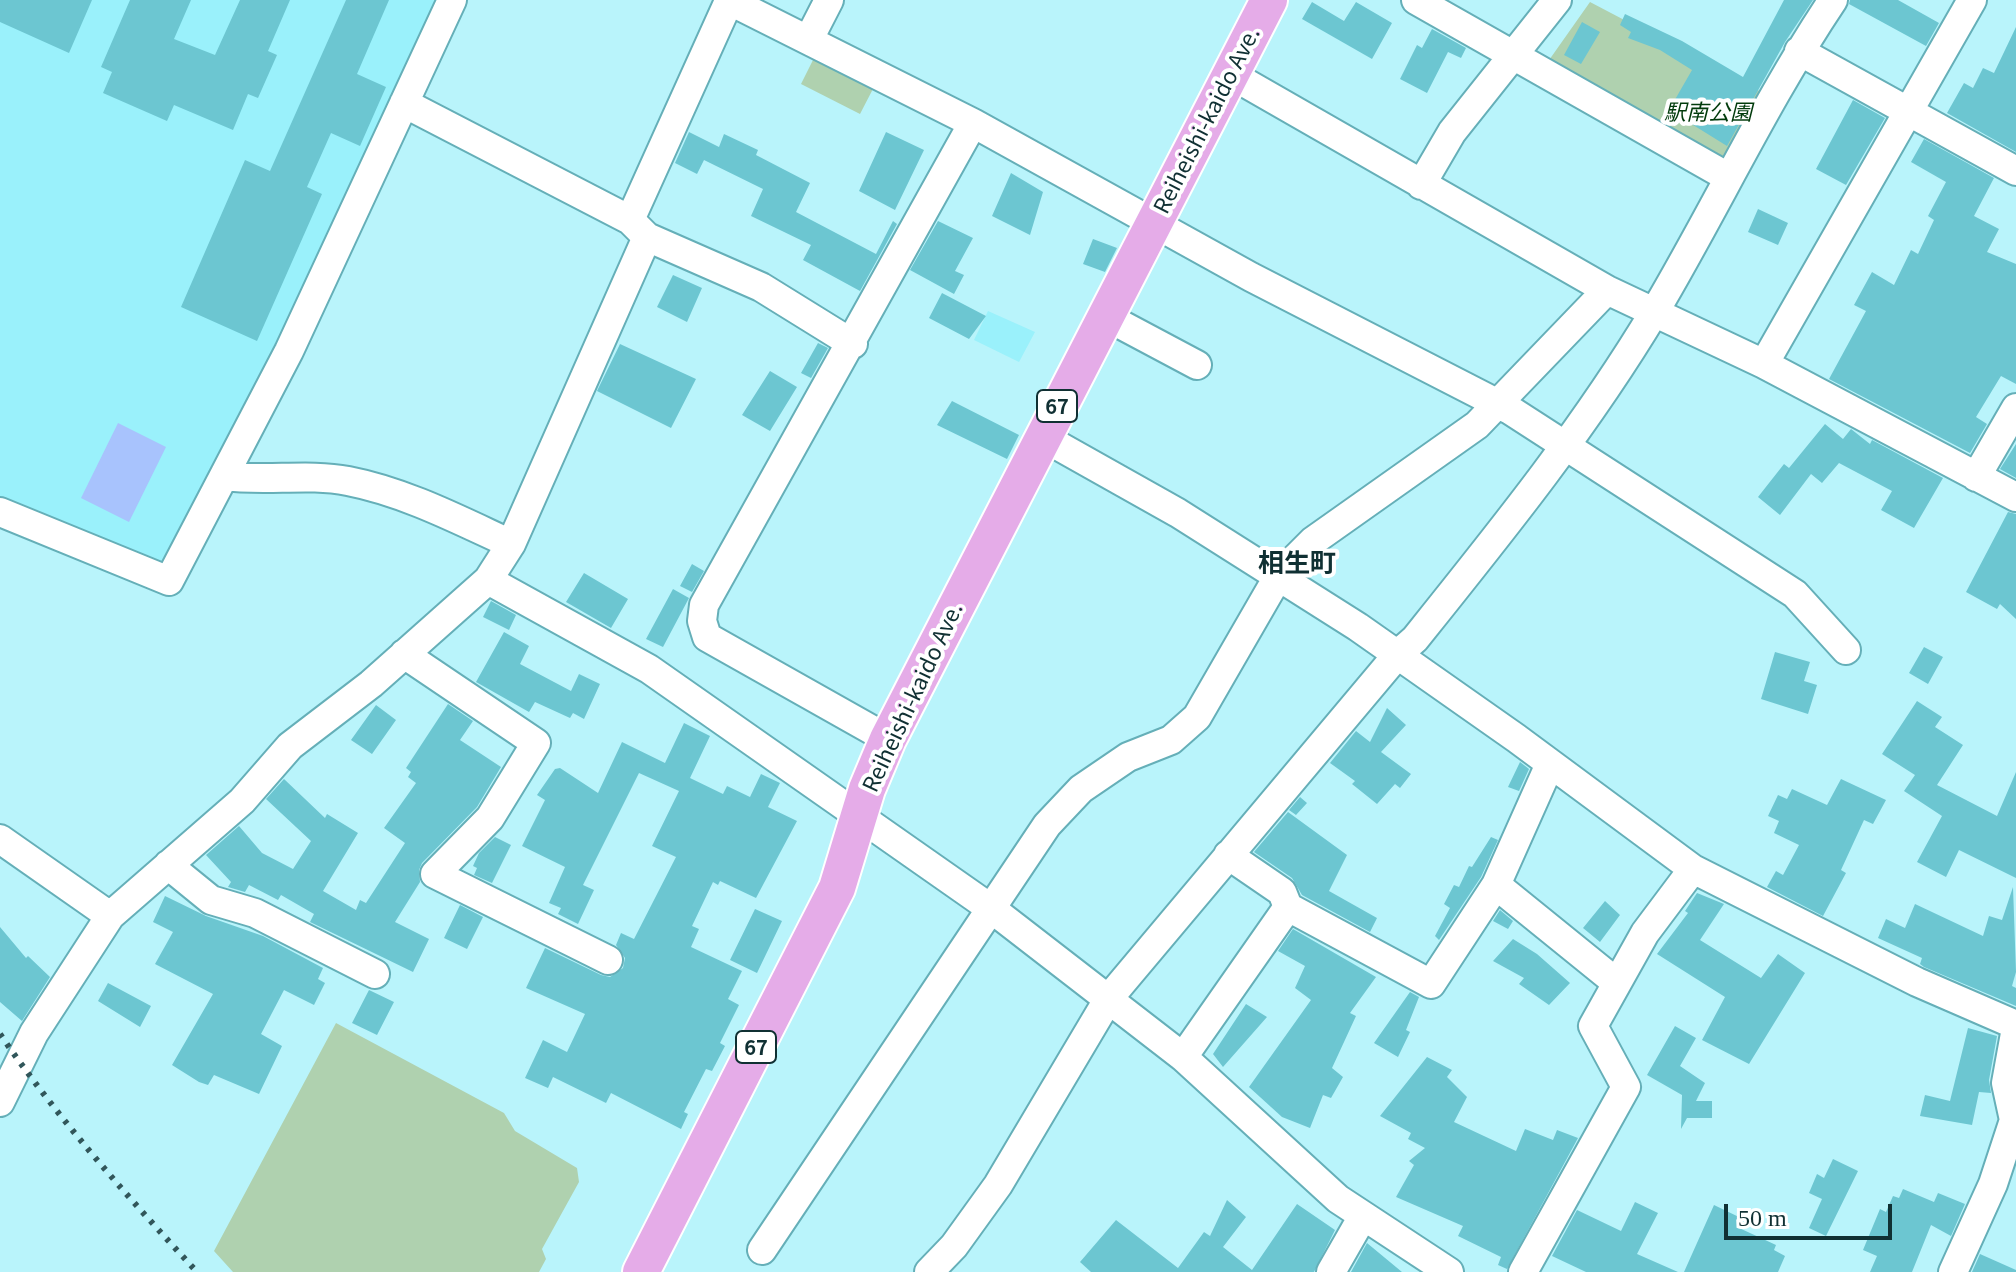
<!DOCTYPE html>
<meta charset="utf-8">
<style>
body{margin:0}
#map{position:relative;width:2016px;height:1272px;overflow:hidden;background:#b9f4fb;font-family:Georgia,serif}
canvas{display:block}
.scale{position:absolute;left:1724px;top:1204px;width:168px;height:36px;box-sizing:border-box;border:4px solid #103033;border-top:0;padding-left:10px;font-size:24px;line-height:28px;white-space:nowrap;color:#103033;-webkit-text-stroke:6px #fff;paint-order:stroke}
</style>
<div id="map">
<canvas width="2016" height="1272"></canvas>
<div class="scale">50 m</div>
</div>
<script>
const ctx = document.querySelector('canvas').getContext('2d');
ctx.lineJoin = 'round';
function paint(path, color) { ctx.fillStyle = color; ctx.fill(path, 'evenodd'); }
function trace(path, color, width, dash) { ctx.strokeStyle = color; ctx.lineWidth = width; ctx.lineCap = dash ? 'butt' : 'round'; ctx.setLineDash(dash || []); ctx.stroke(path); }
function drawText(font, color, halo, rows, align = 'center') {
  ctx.font = font + ' Georgia,"Noto Sans JP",serif'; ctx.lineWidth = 8; ctx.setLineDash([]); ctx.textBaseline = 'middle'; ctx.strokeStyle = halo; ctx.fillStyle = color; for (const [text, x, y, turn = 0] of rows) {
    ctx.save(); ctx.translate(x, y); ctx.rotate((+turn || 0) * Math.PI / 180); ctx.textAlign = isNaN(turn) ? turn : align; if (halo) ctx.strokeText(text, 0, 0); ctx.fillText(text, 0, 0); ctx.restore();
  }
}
paint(new Path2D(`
 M0 0H446L170 569 0 504Z
 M988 311 1035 332 1019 362 974 340Z`), '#9af1fb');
paint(new Path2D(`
 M1590 2 1771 97 1726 172 1547 63Z
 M816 54 875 85 860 114 801 84Z
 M336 1023 504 1113 515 1131 577 1168 579 1182 542 1249 546 1259 539 1272H233L214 1251Z`), '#afd1af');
paint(new Path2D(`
 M118 423 166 447 129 522 81 498Z`), '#a8c3fd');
paint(new Path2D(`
 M0 0H92L69 53 0 22Z
 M130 0H191L174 39 215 55 240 0H290L268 51 277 55 258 98 248 94 233 130 174 105 167 121 103 93 112 72 101 67Z
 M346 0H389L357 74 386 87 360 146 331 133 307 187 322 194 257 341 181 307 245 160 270 171Z
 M1784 0H1813L1785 42 1727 146 1669 110 1692 70 1660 50 1628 38 1631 32 1620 25 1625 14 1682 41 1743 77Z
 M1850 0H1898L1939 23 1926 46 1849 4Z
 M1312 2 1344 21 1356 2 1392 23 1372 59 1302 19Z
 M1582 22 1600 32 1581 64 1564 55Z
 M2016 27V152L1947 113 1964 83 1973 88 1983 68 1994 73Z
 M1432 29 1466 48 1461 58 1448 52 1427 93 1400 79 1417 45 1422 48Z
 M1853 100 1885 118 1846 185 1816 169Z
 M689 132 719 147 724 134 758 150 756 155 810 183 796 212 876 254 893 221 897 224 860 291 803 260 811 245 751 216 763 189 704 160 697 174 675 163Z
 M886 132 924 150 895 210 859 191Z
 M1924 139 1994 178 1974 216 1999 229 1987 252 2016 264V384L2001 376 1976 417 1987 424 1970 453 1829 379 1866 311 1854 305 1872 272 1894 285 1911 250 1918 254 1934 220 1928 216 1946 182 1911 162Z
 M1011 173 1043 192 1030 235 992 216Z
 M1758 209 1788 223 1778 245 1748 232Z
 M938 221 973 238 955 271 964 275 954 294 910 270Z
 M1093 239 1117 248 1105 272 1083 264Z
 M673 275 702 288 687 322 657 307Z
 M942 293 986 316 969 339 929 318Z
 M818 343 828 348 811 378 801 373Z
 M620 344 696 379 671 428 597 391Z
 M770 371 797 387 770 431 742 415Z
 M952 401 1019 435 1007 459 937 425Z
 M1825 424 1843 439 1851 429 1870 444 1872 440 1943 478 1914 528 1881 510 1892 491 1839 463 1822 483 1811 474 1780 515 1758 497 1784 464 1789 468Z
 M2016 444V478L2000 469Z
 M2008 512 2016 514V619L2000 604 1997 609 1966 592Z
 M692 564 704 571 692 592 680 586Z
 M584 573 628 599 611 628 566 602Z
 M673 589 689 598 663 647 646 639Z
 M491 601 516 615 509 630 483 617Z
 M504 632 529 646 520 664 571 691 579 674 600 684 584 719 573 713 570 718 535 702 529 712 476 682Z
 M1924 647 1943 657 1928 684 1909 673Z
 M1775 652 1810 662 1804 681 1817 685 1808 714 1761 699Z
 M1917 701 1942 717 1935 727 1963 745 1937 785 1997 816 2016 772V878L1959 850 1946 877 1917 862 1942 816 1904 791 1915 775 1882 754Z
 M448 704 473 721 460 740 501 767 477 807 422 863 419 870 420 882 395 922 429 939 413 972 310 922 314 914 281 895 278 900 249 885 245 892 228 887 231 882 206 855 239 826 262 853 293 869 311 841 266 799 284 779 325 818 327 814 358 833 323 891 356 910 360 900 366 903 405 843 384 828 416 783 408 777 411 772 406 768Z
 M376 705 396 720 372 754 351 740Z
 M1387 708 1406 725 1381 752 1411 774 1400 788 1395 784 1377 804 1352 784 1355 781 1330 763 1356 731 1370 742Z
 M684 723 710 736 690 778 723 794 727 786 750 797 761 774 780 783 768 807 797 821 756 898 720 881 718 885 713 882 692 926 699 929 691 947 742 971 728 999 739 1005 720 1043 725 1046 712 1071 706 1069 684 1112 688 1114 681 1129 611 1093 606 1103 553 1077 548 1088 525 1078 543 1040 567 1052 585 1014 526 988 545 948 601 975 610 977 623 968 625 958 616 945 621 933 634 939 676 857 652 846 679 791 639 773 583 885 594 890 578 924 558 914 561 908 549 903 565 867 522 846 545 800 537 795 555 769 560 768 598 793 622 742 665 763Z
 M1520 762 1529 769 1519 791 1508 787Z
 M1841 779 1886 800 1873 824 1864 820 1841 870 1846 873 1823 916 1767 887 1776 871 1783 875 1799 845 1774 833 1779 821 1768 816 1778 795 1787 799 1792 789 1827 805Z
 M1300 797 1307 803 1296 815 1289 810Z
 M1288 812 1347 855 1329 891 1377 918 1370 932 1302 895 1292 878 1254 852Z
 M495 837 511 845 492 883 474 875 477 868 473 866 479 853Z
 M1491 837 1498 840 1481 877 1439 940 1435 936 1450 908 1444 904 1454 885 1459 887 1469 866 1472 867Z
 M2013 887 2016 972 2012 986 2016 988V1006L1924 967 1920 964 1922 958 1878 938 1886 919 1905 928 1915 904 1983 936 1989 916 2002 920Z
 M1697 893 1724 904 1700 940 1761 978 1778 954 1805 973 1749 1064 1702 1040 1725 997 1657 954 1688 913 1685 911Z
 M165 896 206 916 263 936 323 968 318 979 325 983 314 1005 284 990 261 1034 282 1046 259 1094 214 1075 208 1085 199 1082 172 1065 213 994 155 964 173 932 153 922Z
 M1605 901 1620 915 1600 942 1583 928Z
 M460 905 483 917 467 949 444 938Z
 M755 909 782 921 757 973 730 960Z
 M1500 910 1513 921 1508 929 1493 921Z
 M0 927 26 958 28 956 50 977 22 1021 0 1002Z
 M1293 929 1376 977 1350 1013 1356 1016 1332 1068 1343 1077 1331 1098 1323 1095 1310 1128 1282 1117 1249 1087 1311 1000 1295 988 1305 966 1278 951Z
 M1513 939 1537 954 1570 983 1549 1005 1519 984 1524 978 1493 961Z
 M108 983 151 1006 140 1027 98 1001Z
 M369 990 394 1002 377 1035 352 1023Z
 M1410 992 1419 997 1406 1030 1410 1032 1398 1057 1374 1043Z
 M1246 1004 1267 1017 1223 1067 1213 1054Z
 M1675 1026 1696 1038 1680 1066 1705 1083 1696 1101H1712V1118H1687L1681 1129 1682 1095 1647 1075Z
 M1968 1028 1997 1036 1989 1080 1991 1093 1979 1092 1972 1125 1920 1116 1925 1095 1950 1101Z
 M1427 1057 1452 1070 1447 1077 1467 1097 1454 1122 1516 1151 1525 1129 1553 1140 1557 1130 1578 1138 1507 1269 1498 1265 1501 1257 1458 1236 1463 1226 1396 1197 1414 1165 1409 1161 1425 1148 1408 1139 1411 1133 1380 1116Z
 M1833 1159 1858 1171 1826 1236 1809 1228 1822 1199 1809 1193 1817 1174 1824 1178Z
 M1903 1189 1934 1202 1938 1193 1965 1204 1951 1236 1931 1225 1912 1272H1870L1877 1256 1863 1250 1880 1209 1886 1212 1893 1196 1899 1198Z
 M1227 1200 1246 1217 1223 1247 1252 1270 1297 1204 1335 1230 1314 1272H1091L1080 1262 1116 1220 1178 1268 1204 1232 1210 1236Z
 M1635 1202 1658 1213 1637 1254 1678 1272H1586L1552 1256 1577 1210 1621 1231Z
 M1714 1205 1741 1218 1737 1227 1776 1245 1774 1250 1785 1256 1778 1272H1684Z
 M1367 1243 1402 1272H1351Z
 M1980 1254 2016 1270V1272H1972Z`), '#6cc6d1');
const minor = new Path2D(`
 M728 0 973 123 1251 277 1510 410 1795 594 1846 650
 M1416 0 1728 177
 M809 39 829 0
 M1799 51 2016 171
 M1230 74 1607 290 1764 364 2016 497
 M404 103 630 220 647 237 761 287 853 344
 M1421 185 1452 132 1557 0
 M630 220 729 1
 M1103 315 1197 365
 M1764 364 1972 0
 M1041 436 1178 513 1358 627 1516 738 1693 869 1917 982 2016 1025
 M224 476C265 482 307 473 348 481 405 492 459 520 511 544
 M1976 477 2016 408
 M0 512 169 581 289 351 452 0
 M488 580 649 669 993 910 1183 1057 1338 1199 1449 1272
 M404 654 536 743 490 818 435 874 608 960
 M888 739 707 637 702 621 704 605 973 123
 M0 839 110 916
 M1228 855 1282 892 1288 907 1431 984 1496 885 1550 764
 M168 865 211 900 255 913 375 974
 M1496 885 1617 983
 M1183 1057 1288 907
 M0 1102 34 1033 110 916 242 801 290 746 371 684 488 580 511 544 647 237
 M762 1250 1047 825 1081 789 1128 757 1171 740 1197 717 1279 575 1313 541 1477 425 1607 290
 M929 1272 954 1246 998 1185 1109 998 1398 654 1415 639C1500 533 1585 428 1655 311 1716 208 1766 100 1833 0
 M1331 1272 1363 1216
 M1523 1272 1626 1087 1593 1026 1645 933 1693 869
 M1953 1272 1993 1184 2014 1120 2006 1083 2016 1028`);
const major = new Path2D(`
 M641 1272 837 888 867 789 888 739 1269 0`);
trace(minor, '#65afb8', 32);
trace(major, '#fff', 40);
trace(minor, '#fff', 28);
trace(major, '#e5ace8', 36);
trace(new Path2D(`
 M0 1034C59 1120 127 1196 197 1272`), '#31565a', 6, [4, 8]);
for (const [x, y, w] of [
 [1057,406,40],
 [756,1047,40]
]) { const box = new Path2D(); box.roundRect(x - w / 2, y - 16, w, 32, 6); ctx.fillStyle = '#fff'; ctx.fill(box); trace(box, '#103033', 2); }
drawText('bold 20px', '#103033', null, [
 ["67",1057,406],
 ["67",756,1047]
]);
drawText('italic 22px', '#023b0c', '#fff', [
 ["駅南公園",1708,112]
]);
drawText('22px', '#103033', '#fff', [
 ["Reiheishi-kaido Ave.",1206,120,-63],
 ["Reiheishi-kaido Ave.",912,697,-65]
]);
drawText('bold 26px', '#103033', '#fff', [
 ["相生町",1297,562]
]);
</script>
